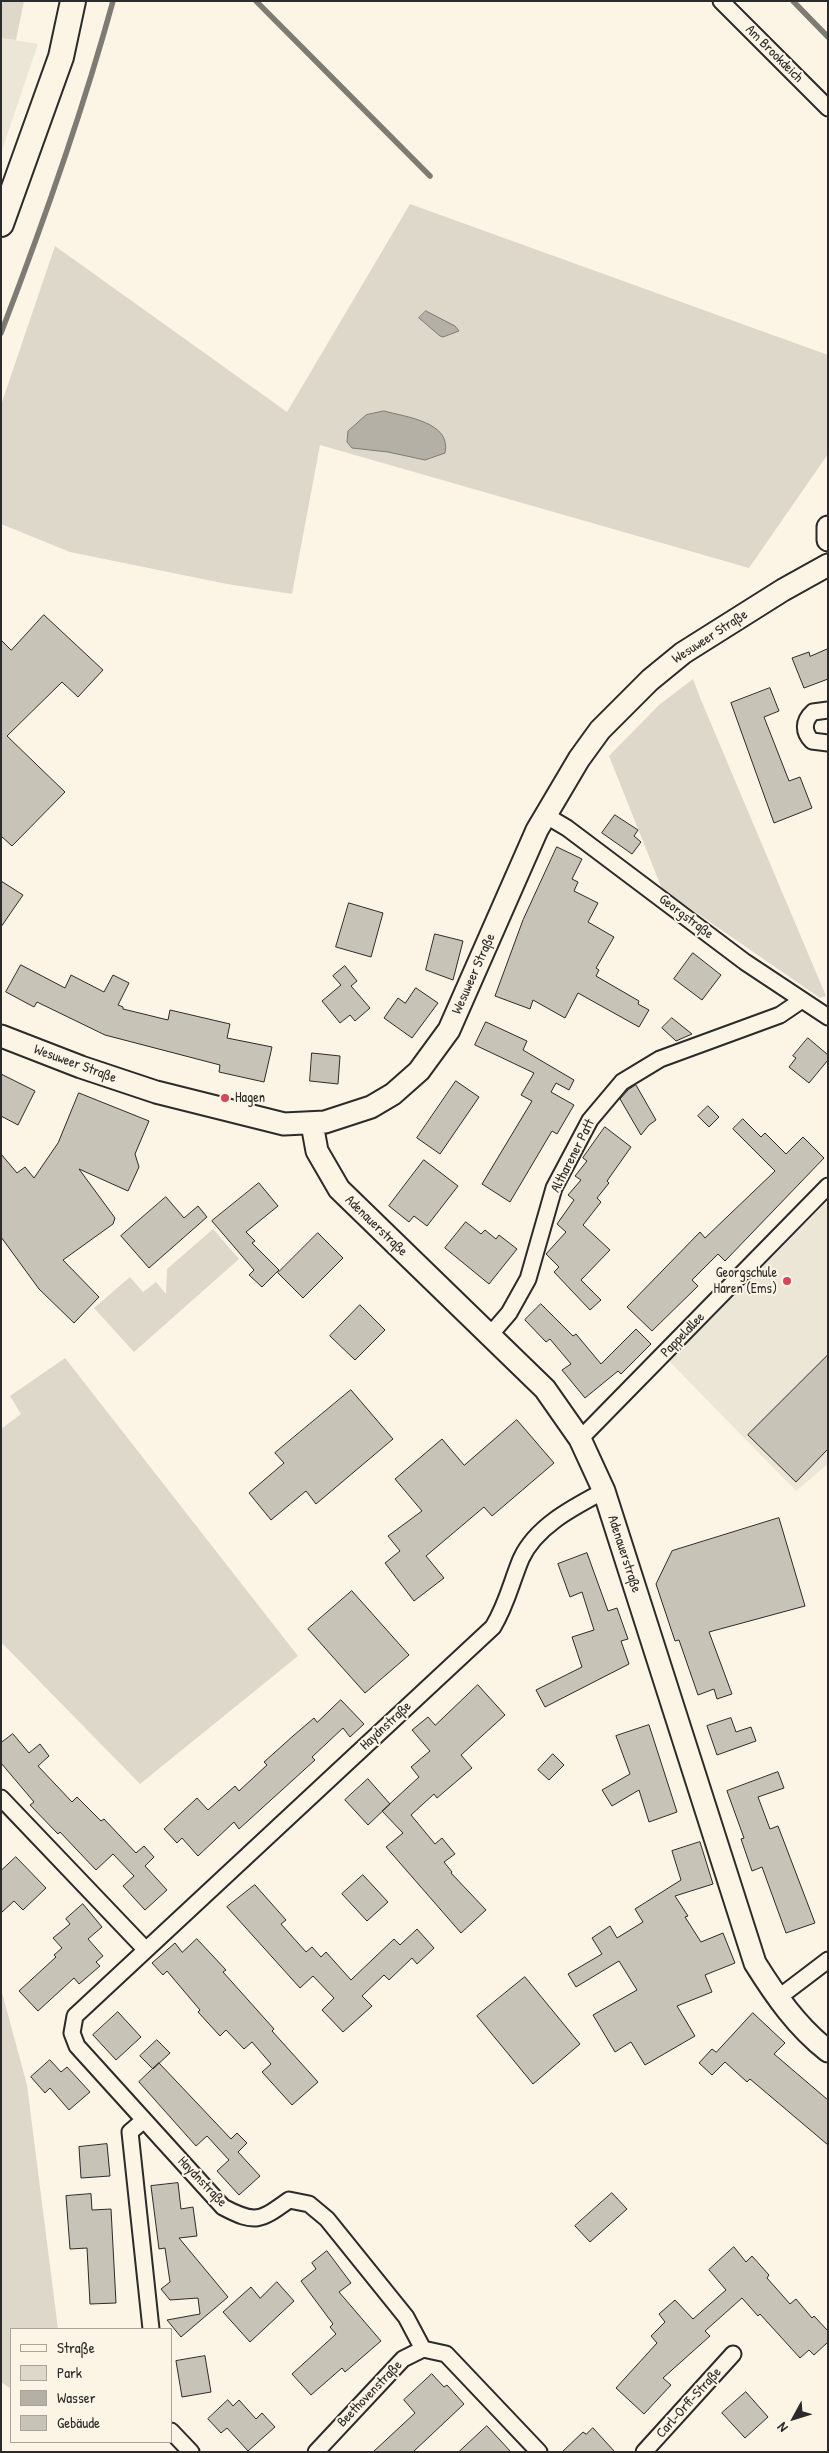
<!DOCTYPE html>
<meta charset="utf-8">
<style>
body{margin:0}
#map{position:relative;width:829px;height:2453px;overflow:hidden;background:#fcf5e5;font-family:"Patrick Hand",sans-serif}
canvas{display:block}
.frame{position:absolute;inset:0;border:2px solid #2b2b2b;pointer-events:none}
.legend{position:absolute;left:10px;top:2328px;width:162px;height:115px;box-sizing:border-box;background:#fcf5e5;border:1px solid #a8a49b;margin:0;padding:6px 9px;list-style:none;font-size:15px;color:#2b2b2b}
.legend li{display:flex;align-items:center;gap:10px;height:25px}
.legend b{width:25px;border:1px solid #a8a49b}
.north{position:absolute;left:769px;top:2393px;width:50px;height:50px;-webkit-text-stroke:4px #fcf5e5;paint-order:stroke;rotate:231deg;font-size:14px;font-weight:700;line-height:20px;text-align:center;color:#2b2b2b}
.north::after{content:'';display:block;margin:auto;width:18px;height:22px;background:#2b2b2b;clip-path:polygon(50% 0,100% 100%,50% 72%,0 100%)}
</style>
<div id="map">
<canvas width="829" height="2453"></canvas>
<div class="frame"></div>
<ul class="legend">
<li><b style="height:6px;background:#fcf5e5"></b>Straße</li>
<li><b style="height:14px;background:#ded8ca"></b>Park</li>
<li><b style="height:14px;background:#b4b0a5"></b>Wasser</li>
<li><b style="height:14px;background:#c8c3b7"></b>Gebäude</li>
</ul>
<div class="north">N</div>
</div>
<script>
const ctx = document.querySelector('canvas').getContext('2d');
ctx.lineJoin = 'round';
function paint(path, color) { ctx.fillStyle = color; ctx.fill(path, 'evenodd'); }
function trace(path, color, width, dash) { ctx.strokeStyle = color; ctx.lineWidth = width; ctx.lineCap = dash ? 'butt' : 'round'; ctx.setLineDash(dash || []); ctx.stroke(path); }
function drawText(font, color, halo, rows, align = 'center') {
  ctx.font = font + ' "Patrick Hand",sans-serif'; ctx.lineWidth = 4; ctx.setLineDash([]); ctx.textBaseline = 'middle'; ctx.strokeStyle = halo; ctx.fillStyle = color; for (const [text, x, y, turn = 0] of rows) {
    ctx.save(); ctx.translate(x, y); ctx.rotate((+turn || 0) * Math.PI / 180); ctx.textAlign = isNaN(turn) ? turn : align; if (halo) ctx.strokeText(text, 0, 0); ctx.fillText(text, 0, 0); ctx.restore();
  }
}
paint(new Path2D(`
 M1 38 38 44 1 153Z
 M827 1202 828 1464 796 1491 668 1360Z`), '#ece6d7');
paint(new Path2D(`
 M1 1H24L16 40 1 38Z
 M410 204 828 355V454L749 568 320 445 292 594 227 584 70 552 1 524V405L55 246 287 412Z
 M693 679 701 700 826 996 820 998 662 889 609 756 659 705Z
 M213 1229 239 1259 134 1352 94 1308 130 1277 143 1292 156 1282 166 1294 167 1269Z
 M65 1358 298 1656 140 1784 1 1642V1429L21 1414 10 1396Z
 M1 1989 27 2085 58 2329H11V2389L1 2382Z`), '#ded8ca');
const water = new Path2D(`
 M426 311 455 326 459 331 443 337 440 336 419 318Z
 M384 411C406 417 452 422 445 453L425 460 388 452 352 448 347 442 348 431 366 415Z`);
paint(water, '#b4b0a5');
trace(water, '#7d7b74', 1);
trace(new Path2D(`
 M256 1 430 176
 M793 1 828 37
 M1 333C43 224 82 114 113 1`), '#7d7b74', 5.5);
const building = new Path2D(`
 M44 615 103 670 78 697 62 682 7 736 65 792 12 846 1 836V640L11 650Z
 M828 649V679L804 688 792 658 809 652 810 656Z
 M770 688 779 711 764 717 789 781 800 777 812 808 774 823 731 703Z
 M615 815 638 830 634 836 641 842 632 854 602 833Z
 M557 847 582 859 572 879 578 882 574 891 598 903 588 922 614 937 596 968 599 970 596 976 639 1001 638 1004 649 1010 639 1027 578 993 565 1018 533 1000 530 1009 495 996 523 920Z
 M1 881 23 895 1 927Z
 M349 903 383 913 371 957 336 947Z
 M435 934 463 941 453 980 426 970Z
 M693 953 721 975 702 1000 674 979Z
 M21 965 65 988 71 975 104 992 113 975 129 983 118 1005 123 1007V1009L168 1020 170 1010 230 1024 227 1038 272 1047 264 1082 219 1072 220 1065 105 1035 37 1002 34 1007 6 992Z
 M345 966 357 981 351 986 370 1008 355 1021 350 1015 340 1023 322 1001 341 985 333 976Z
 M416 988 438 1003 412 1038 384 1018 398 998 405 1003Z
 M672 1018 692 1034 676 1041 662 1028Z
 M486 1022 527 1041 523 1050 574 1080 569 1090 556 1083 551 1092 574 1105 557 1134 552 1131 510 1202 482 1184 532 1101 521 1095 534 1073 475 1045Z
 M808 1038 828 1055V1060L809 1083 789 1067 796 1058 793 1056Z
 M312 1053 340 1056 338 1084 310 1081Z
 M1 1074 35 1091 18 1125 1 1116Z
 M456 1081 479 1097 440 1154 417 1138Z
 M636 1085 656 1120 649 1125 641 1135 620 1099 628 1090Z
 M79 1093 149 1121 135 1154 139 1167 128 1191 79 1169 115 1218 113 1224 63 1260 99 1297 74 1323 39 1289 1 1237V1154L17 1173 25 1167 34 1178 58 1143Z
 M708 1106 719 1117 709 1127 698 1116Z
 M743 1119 761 1137 765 1133 786 1154 803 1137 824 1158 725 1261 718 1254 692 1280 698 1286 652 1331 627 1307 700 1232 705 1238 775 1171 733 1129Z
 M605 1127 631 1147 607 1181 609 1183 597 1198 601 1202 583 1225 610 1250 581 1280 601 1300 590 1310 554 1272 559 1267 546 1254 566 1232 557 1224 574 1200 568 1195 581 1180 575 1176 587 1161 583 1158Z
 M424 1160 458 1186 427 1226 414 1216 409 1222 389 1206Z
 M259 1183 278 1206 246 1232 255 1241 252 1243 279 1270 262 1287 249 1275 254 1270 212 1221Z
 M166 1197 184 1218 198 1206 207 1217 149 1268 121 1236Z
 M466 1222 481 1234 485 1230 496 1239 499 1235 517 1249 489 1284 445 1248Z
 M318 1233 343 1258 303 1298 278 1273Z
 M541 1304 573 1336 576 1334 601 1364 636 1329 651 1344 621 1374 618 1371 585 1398 562 1370 571 1364 550 1339 546 1342 525 1320Z
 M360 1305 385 1330 355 1360 330 1336Z
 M828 1355V1449L796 1482 748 1435Z
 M351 1390 393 1439 316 1504 306 1491 271 1520 249 1493 284 1463 275 1453Z
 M517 1420 554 1463 492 1516 484 1507 426 1556 444 1578 414 1601 385 1563 400 1551 388 1536 422 1511 395 1479 442 1439 464 1465Z
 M779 1518 805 1606 709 1632 732 1694 717 1699 714 1689 698 1695 679 1640 675 1641 656 1584 672 1551Z
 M587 1553 608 1611 617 1608 628 1639 621 1641 629 1664 545 1707 536 1690 582 1667 572 1637 594 1630 582 1592 570 1597 558 1564Z
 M352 1591 409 1655 365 1693 308 1629Z
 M478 1685 505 1715 461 1755 472 1768 437 1798 434 1794 411 1815 435 1844 442 1838 455 1854 444 1862 452 1872 451 1873 486 1910 461 1933 386 1847 403 1833 382 1811 419 1777 411 1767 430 1751 412 1730 428 1717 435 1725Z
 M341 1700 364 1724 350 1737 343 1728 312 1757 315 1760 239 1829 234 1822 198 1856 182 1838 177 1843 164 1829 197 1798 208 1810 235 1786 239 1791 267 1765 264 1762 293 1736 314 1718 317 1722Z
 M731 1718 736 1732 751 1727 756 1741 717 1755 707 1726Z
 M649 1725 677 1812 649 1822 639 1790 612 1806 602 1790 630 1774 616 1736Z
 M13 1734 29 1753 40 1744 49 1756 38 1766 72 1802 77 1797 101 1821 104 1819 136 1853 144 1846 154 1857 145 1866 167 1890 145 1910 123 1886 134 1876 113 1854 96 1870 60 1832 58 1834 30 1805 34 1802 1 1763V1743Z
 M553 1754 564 1765 549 1780 538 1770Z
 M778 1772 784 1788 758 1797 770 1829 778 1826 815 1923 786 1933 762 1867 752 1871 741 1839 744 1838 727 1791Z
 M368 1779 390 1804 368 1825 345 1800Z
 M700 1842 713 1884 675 1896 688 1916 685 1917 701 1942 723 1933 735 1963 705 1975 712 1992 677 2006 695 2036 645 2065 631 2042 615 2052 593 2015 637 1990 619 1961 576 1987 568 1974 602 1954 592 1938 610 1926 617 1938 643 1922 635 1909 681 1880 672 1851Z
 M16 1857 46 1888 23 1910 14 1901 1 1913V1871Z
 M363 1875 388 1902 367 1921 342 1894Z
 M255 1885 286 1920 281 1924 306 1952 312 1947 321 1957 326 1952 351 1980 394 1939 400 1945 417 1929 434 1948 417 1964 412 1958 389 1980 384 1975 362 1996 372 2006 343 2032 322 2010 334 1998 313 1976 300 1988 227 1907Z
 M83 1904 102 1927 88 1939 103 1956 96 1962 100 1966 79 1984 74 1978 38 2011 19 1991 56 1957 54 1955 62 1948 53 1938 70 1924 66 1919Z
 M197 1939 226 1970 223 1972 274 2029 272 2031 318 2082 292 2105 262 2072 271 2064 252 2042 244 2049 226 2030 220 2036 198 2012 200 2010 167 1971 163 1975 152 1963 175 1943 182 1952Z
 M525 1977 580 2044 533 2084 477 2016Z
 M118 2012 141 2037 116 2060 93 2035Z
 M753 2013 785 2043 774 2054 828 2100V2145L750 2079 747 2082 725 2062 712 2075 699 2063 712 2049 716 2052Z
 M157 2040 170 2053 153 2069 140 2056Z
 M50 2060 61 2072 67 2067 90 2092 69 2110 50 2088 45 2093 31 2077Z
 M159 2063 231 2139 237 2133 247 2143 238 2152 260 2176 239 2195 217 2171 229 2160 207 2136 196 2146 139 2082Z
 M107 2144 110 2176 81 2178 79 2147Z
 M178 2183 181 2209 193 2207 197 2236 179 2238 228 2297 181 2337 167 2320 200 2314 198 2298 170 2300 161 2289 170 2282 165 2248 159 2249 151 2186Z
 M612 2193 627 2209 590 2242 575 2226Z
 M91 2194 92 2210 111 2209 116 2303 90 2304 87 2248 70 2249 66 2196Z
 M734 2247 746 2262 752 2256 769 2275 767 2278 790 2304 796 2299 812 2318 814 2316 828 2331V2342L814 2355 809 2350 800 2358 760 2314 758 2316 742 2298 705 2331 710 2336 663 2378 671 2385 644 2414 616 2388 657 2343 651 2336 665 2322 659 2314 675 2300 693 2319 726 2290 709 2270Z
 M327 2251 351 2283 339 2292 381 2341 345 2372 342 2368 311 2395 292 2374 336 2334 330 2327 333 2324 301 2281 316 2269 312 2263Z
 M277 2282 294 2301 250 2342 223 2312 251 2287 260 2298Z
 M205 2356 211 2392 182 2397 176 2361Z
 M432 2374 444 2387 447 2385 464 2404 413 2452H373L415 2413 404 2400Z
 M746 2392 768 2417 745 2438 722 2413Z
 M228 2400 233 2406 239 2400 256 2419 262 2413 275 2427 248 2451 227 2428 221 2433 208 2419Z
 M487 2426 511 2452H459Z
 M593 2428 615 2452H562L583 2432 586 2434Z`);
paint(building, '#c8c3b7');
trace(building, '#2b2b2b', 1);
const street = new Path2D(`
 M721 1 828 108
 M828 710 813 712C803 721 803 732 812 741L828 743
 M545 815 567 828 745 962 828 1017
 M490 1335 509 1313 528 1279 554 1188 590 1120 622 1082 660 1059 780 1015 802 1000
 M580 1439 828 1186
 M1 1798 146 1950
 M778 1998 828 1960
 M144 2120 130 2132 151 2329
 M423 2349 406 2317 327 2219 309 2204 289 2200C260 2221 255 2224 223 2207L77 2046 72 2033 75 2016 493 1627C507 1604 511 1583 521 1559 536 1526 574 1507 604 1491
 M171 2431 191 2452
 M316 2452 403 2359 423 2349 446 2354 539 2452
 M644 2452 733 2354`);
const secondary = new Path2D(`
 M828 527V540
 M1 1036 81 1067 156 1092 284 1124 325 1122 371 1107 393 1094 419 1071 449 1030 537 830 579 759 600 730 650 680 683 653 783 590 828 565
 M312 1124 317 1151 339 1189 545 1389 580 1439 604 1491 755 1963C775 1995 797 2027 828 2051`);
const primary = new Path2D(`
 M1 224 61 57 73 1`);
trace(street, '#2b2b2b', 19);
trace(secondary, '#2b2b2b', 25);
trace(primary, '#2b2b2b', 28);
trace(street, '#fcf5e5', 15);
trace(secondary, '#fcf5e5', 21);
trace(primary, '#fcf5e5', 24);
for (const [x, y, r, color] of [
 [225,1098,5,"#d1495b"],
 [787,1281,5,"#d1495b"]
]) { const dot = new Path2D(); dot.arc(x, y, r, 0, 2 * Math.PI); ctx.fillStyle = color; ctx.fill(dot); trace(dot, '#fcf5e5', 2); }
drawText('14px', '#2b2b2b', '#fcf5e5', [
 ["Am Brookdeich",774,54,45],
 ["Wesuweer Straße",710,637,-33],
 ["Georgstraße",686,917,37],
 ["Wesuweer Straße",474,974,-66],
 ["Wesuweer Straße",75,1064,20],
 ["Altharener Patt",573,1156,-63],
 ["Adenauerstraße",376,1226,44],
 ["Pappelallee",683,1335,-46],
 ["Adenauerstraße",624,1554,72],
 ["Haydnstraße",386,1726,-43],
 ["Haydnstraße",202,2182,46],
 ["Beethovenstraße",370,2394,-46],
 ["Carl-Orff-Straße",689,2403,-48]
]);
drawText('14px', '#2b2b2b', '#fcf5e5', [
 ["Hagen",235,1098],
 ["Georgschule",777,1273,"right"],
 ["Haren (Ems)",777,1289,"right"]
], 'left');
</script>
